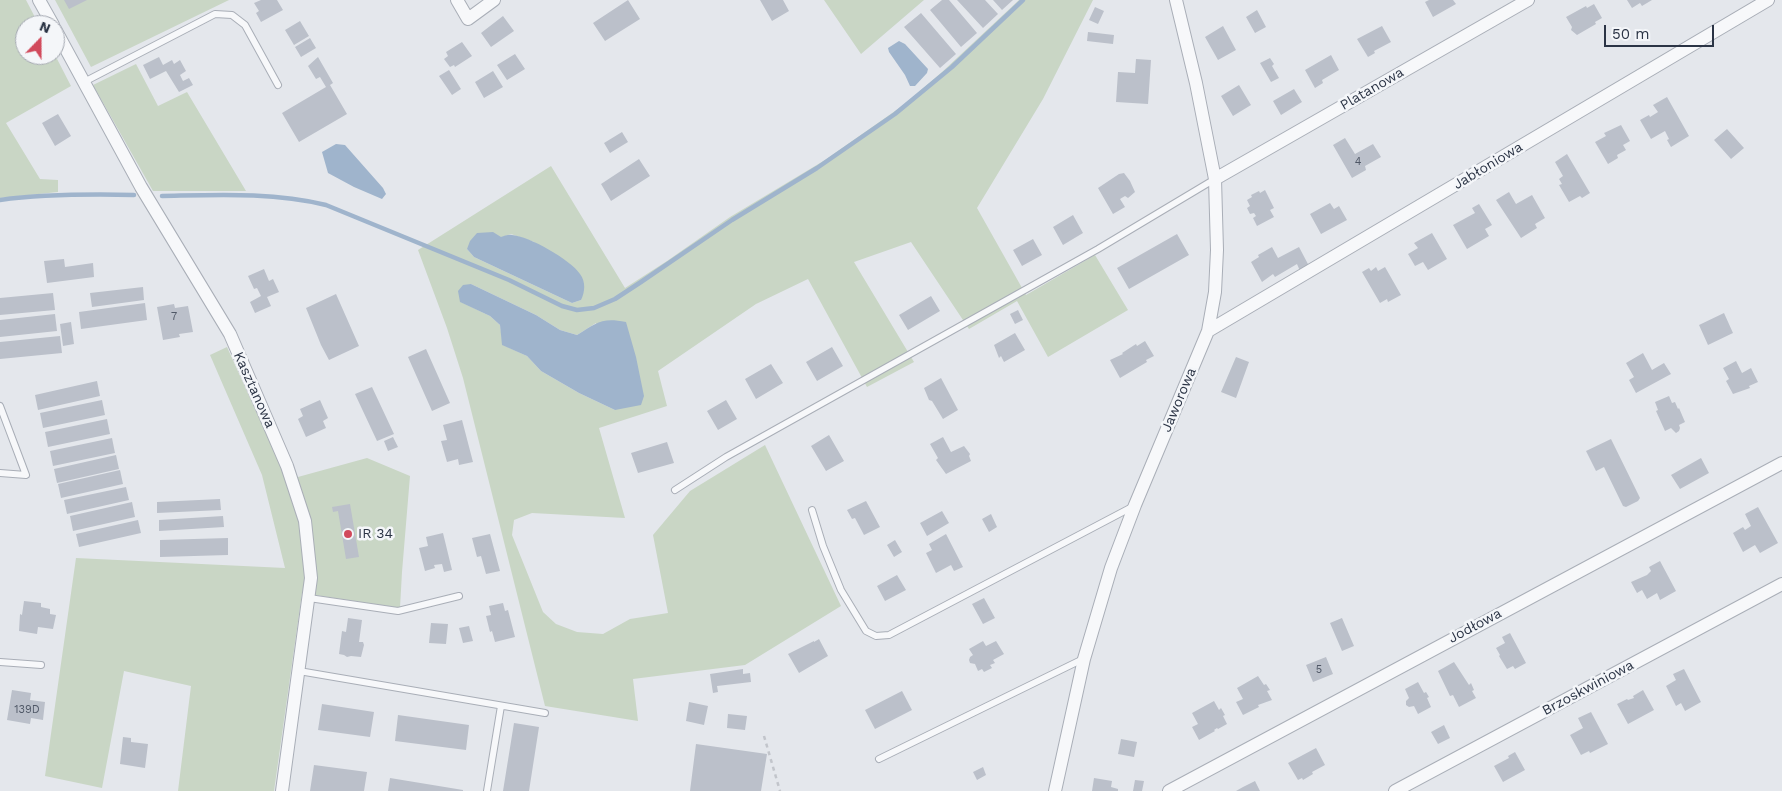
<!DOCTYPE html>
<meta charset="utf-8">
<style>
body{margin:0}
#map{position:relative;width:1782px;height:791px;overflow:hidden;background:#e4e7ec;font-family:"Work Sans",sans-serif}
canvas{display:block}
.north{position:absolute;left:15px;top:15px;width:50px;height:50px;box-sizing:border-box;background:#f4f6f9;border:1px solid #a4a8b1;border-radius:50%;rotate:22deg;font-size:14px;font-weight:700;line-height:20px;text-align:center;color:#2b3445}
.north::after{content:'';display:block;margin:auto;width:18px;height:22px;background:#d1495b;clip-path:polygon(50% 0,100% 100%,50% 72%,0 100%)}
.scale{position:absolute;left:1604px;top:25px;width:110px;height:22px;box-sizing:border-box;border:2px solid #2b3445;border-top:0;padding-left:6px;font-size:15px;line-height:18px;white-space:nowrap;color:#2b3445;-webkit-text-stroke:4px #f4f6f9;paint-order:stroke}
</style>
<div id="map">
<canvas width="1782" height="791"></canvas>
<div class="north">N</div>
<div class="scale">50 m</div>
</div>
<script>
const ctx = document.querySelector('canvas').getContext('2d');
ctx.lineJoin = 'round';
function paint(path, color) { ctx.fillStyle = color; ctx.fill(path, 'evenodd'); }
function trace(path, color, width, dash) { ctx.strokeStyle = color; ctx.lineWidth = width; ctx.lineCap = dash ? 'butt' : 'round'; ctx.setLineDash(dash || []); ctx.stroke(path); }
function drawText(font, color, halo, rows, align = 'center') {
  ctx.font = font + ' "Work Sans",sans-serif'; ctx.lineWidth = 5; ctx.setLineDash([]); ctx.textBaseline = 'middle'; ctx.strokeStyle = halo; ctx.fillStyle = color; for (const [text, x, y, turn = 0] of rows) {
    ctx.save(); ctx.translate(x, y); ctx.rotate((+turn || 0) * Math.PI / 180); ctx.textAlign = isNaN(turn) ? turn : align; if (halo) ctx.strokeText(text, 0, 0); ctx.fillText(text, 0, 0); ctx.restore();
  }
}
paint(new Path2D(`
 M0 0H26L39 25H25V55H55L71 86 6 123 40 179 58 180V192L0 198Z
 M55 0H229L91 67Z
 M824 0H924L861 54Z
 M1019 0H1093L1043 99 977 208 1026 295 1095 255 1128 310 1048 357 1017 301 969 329 911 242 854 262 914 362 867 387 808 279 756 304 658 371 667 406 599 428 625 518 532 513 514 520 512 535 543 612 556 624 577 632 603 634 630 619 668 613 653 535 690 491 765 445 841 606 745 665 633 679 638 721 545 706 463 378 447 328 418 250 551 166 625 288 667 261 730 217 825 160 905 104 942 72ZM511 234 534 242 581 300 572 303 474 257 467 249ZM471 284 536 315 560 330 577 335 596 323 615 410 579 393 541 371 527 356 503 345 500 325 490 316 461 302Z
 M136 64 158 106 187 92 246 191H153L93 85Z
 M227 347 287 480 367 458 410 476 402 572 400 608 302 593 274 791H178L191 686 124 671 102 788 45 776 76 558 285 568 262 475 210 355Z`), '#c9d6c5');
paint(new Path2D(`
 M899 41 905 44 928 69 927 73 915 86H910L905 75 889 52 888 48Z
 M336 144 345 145 383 188 386 194 382 199 354 187 328 173 322 152Z
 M493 232 501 237C504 236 509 234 512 235 529 236 571 260 580 274 586 282 585 292 581 300L572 303 474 257 467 249 470 241 477 233Z
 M471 284 536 315 560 330 577 335C597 323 601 317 626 322L636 357 644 396 641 405 615 410 579 393 541 371 527 356 502 345 500 325 490 316 460 302 458 291 463 285Z`), '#9fb4cc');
trace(new Path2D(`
 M162 196C217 195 272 192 326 205L509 280 562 306 577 310 594 308 615 299 641 282 732 220 817 168 895 114 952 67 1023 0
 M0 200C45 194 89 194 134 195`), '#9fb4cc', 4.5);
paint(new Path2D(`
 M64 0H87L69 9Z
 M261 0H277L283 10 261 22 256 13 259 11 254 3Z
 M628 0 640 19 605 41 593 23Z
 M760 0H783L789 11 772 21Z
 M942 0H949L977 33 961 47 930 10Z
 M957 0H985L998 14 983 28Z
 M993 0H1013L1002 10Z
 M1429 0H1453L1456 4 1433 17 1425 2Z
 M1627 0H1652L1642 6 1640 3 1632 8Z
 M1594 4 1602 18 1595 22 1596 24 1577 35 1571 30 1572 27 1566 17 1586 6 1587 8Z
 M1095 7 1104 11 1098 24 1089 20Z
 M1257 10 1266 27 1255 33 1246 17Z
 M921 13 956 54 940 68 904 27Z
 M503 16 514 31 491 47 481 33Z
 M300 21 309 36 294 45 285 30Z
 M1223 26 1236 50 1218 60 1205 37Z
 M1382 26 1391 42 1374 51 1375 53 1368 57 1357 39Z
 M1088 32 1114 35 1113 44 1087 41Z
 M310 38 316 48 301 57 295 47Z
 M462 42 472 56 455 67 454 65 450 67 444 59 448 56 446 52Z
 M515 54 525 69 507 80 497 65Z
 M1331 55 1339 70 1322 80 1323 83 1315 88 1305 70Z
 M159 57 163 65 172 60 174 64 180 60 186 71 180 75 183 81 189 78 193 85 179 92 166 71 150 79 143 65Z
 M318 57 333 83 330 85 347 114 299 142 282 113 326 87 320 77 316 79 308 66Z
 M1270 58 1274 64 1272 66 1279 78 1271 82 1260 63Z
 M1136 59 1151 60 1148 104 1116 102 1118 72 1135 73Z
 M449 70 461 89 452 95 439 76Z
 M493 71 503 87 484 98 475 82Z
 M1239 85 1251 105 1233 116 1221 96Z
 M1294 89 1302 102 1281 115 1273 101Z
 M1667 97 1689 136 1671 147 1667 140 1669 139 1665 131 1651 139 1640 120 1649 115 1650 117 1658 112 1653 105Z
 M58 114 71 136 55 146 42 123Z
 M1621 125 1630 141 1623 145 1626 150 1617 155 1618 158 1608 164 1595 142 1606 136 1604 133Z
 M1727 129 1744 148 1731 159 1714 140Z
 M622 132 628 142 610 153 604 143Z
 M1345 138 1355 154 1373 144 1381 157 1365 166 1366 170 1352 178 1333 145Z
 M1567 154 1590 193 1582 198 1580 196 1569 202 1559 185 1562 184 1559 179 1563 176 1555 162Z
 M639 159 650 176 611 201 601 184Z
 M1124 173 1130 181 1135 192 1128 198 1125 196 1120 199 1125 207 1113 214 1098 188 1119 174Z
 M1265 190 1274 208 1270 210 1274 217 1257 226 1253 218 1256 216 1254 213 1250 214 1247 208 1250 206 1247 200 1252 197 1251 195 1259 191 1260 193Z
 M1509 192 1516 204 1532 195 1545 218 1535 224 1537 228 1521 238 1496 200Z
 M1330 203 1334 209 1339 206 1347 220 1321 234 1310 214Z
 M1479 204 1492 225 1485 229 1489 236 1467 249 1453 225 1475 213 1472 208Z
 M1073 215 1083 233 1063 245 1053 227Z
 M1432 233 1447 259 1428 270 1423 262 1415 266 1408 254 1418 248 1414 243Z
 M1177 234 1189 255 1129 289 1117 268Z
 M1033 239 1042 255 1022 266 1013 250Z
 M1272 247 1278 258 1299 247 1309 266 1300 271 1297 264 1275 277 1273 274 1262 282 1251 262 1259 257 1258 255Z
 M64 259 65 267 93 263 94 277 47 283 44 261Z
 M1376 267 1378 271 1385 267 1401 295 1388 302 1387 299 1380 303 1362 272 1369 268 1371 271Z
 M264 269 269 281 273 279 279 292 267 297 271 306 255 313 250 302 261 296 257 288 254 289 248 276Z
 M143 287 144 300 92 307 90 293Z
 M53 293 55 310 0 315V298Z
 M336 294 359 346 329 360 321 345 306 308Z
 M931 296 940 311 908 330 899 315Z
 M145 303 147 320 81 329 79 312Z
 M174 304 175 308 188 306 193 332 179 334 180 337 163 340 157 307Z
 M1018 310 1023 320 1015 324 1010 314Z
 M1724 313 1733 333 1708 345 1699 325Z
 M55 314 57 331 0 337V320Z
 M71 322 74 344 63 346 60 324Z
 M1015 333 1025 350 1004 362 1001 356 999 358 994 345Z
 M60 336 62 353 0 359V342Z
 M1145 341 1154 356 1146 360 1147 362 1120 378 1110 360 1123 354 1122 353 1136 344 1137 346Z
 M832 347 843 366 817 381 806 362Z
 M426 349 450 403 432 411 408 357Z
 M1643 353 1652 370 1664 363 1671 374 1636 393 1629 380 1634 377 1626 363Z
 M1236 357 1249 362 1236 398 1221 392Z
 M1736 361 1742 373 1751 368 1758 382 1749 386 1750 388 1733 394 1726 381 1729 379 1723 368Z
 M771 364 783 383 756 399 745 379Z
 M941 378 958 410 943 419 932 401 929 400 924 388Z
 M97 381 100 396 38 410 35 395Z
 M372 387 394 434 377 441 355 394Z
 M1669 396 1672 403 1675 402 1678 409 1679 408 1685 422 1679 425 1680 428 1679 431 1676 433 1671 428 1665 431 1656 411 1658 410 1655 402Z
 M102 400 105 415 43 428 40 413Z
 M320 400 328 418 323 421 326 428 306 437 298 419 303 416 300 409Z
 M726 400 737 419 718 430 707 411Z
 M107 419 110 434 48 447 45 432Z
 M462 420 473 462 459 465 458 459 447 462 441 441 447 440 443 425Z
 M829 435 844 461 826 471 811 446Z
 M393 437 398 447 388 451 384 441Z
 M943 437 951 452 964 446 970 454 969 456 971 461 946 474 936 460 938 458 930 444Z
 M112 438 115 453 53 466 50 451Z
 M1611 439 1640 498 1638 501 1626 507 1623 506 1604 467 1596 471 1586 451Z
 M667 442 674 463 638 473 631 453Z
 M116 455 119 469 57 483 54 469Z
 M1701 458 1709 473 1680 489 1671 475Z
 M120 470 123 484 61 498 58 484Z
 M126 487 129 500 67 514 64 500Z
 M220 499 221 510 157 513V502Z
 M866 501 880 527 864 535 855 518 852 519 847 510Z
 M132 502 135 517 73 531 70 516Z
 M350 504 359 557 346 559 338 511 333 512 332 507Z
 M1758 507 1778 543 1760 553 1755 545 1743 552 1733 533 1743 527 1745 530 1751 526 1745 514Z
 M942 511 949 523 927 536 920 523Z
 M991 514 997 527 989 532 982 519Z
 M223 516 224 527 159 531V520Z
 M138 520 141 533 79 547 76 534Z
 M443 533 452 570 444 572 442 564 434 565 435 568 425 571 419 548 428 546 426 537Z
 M490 534 500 571 486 574 481 556 477 557 472 538Z
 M946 534 963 567 954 571 951 565 936 573 926 553 932 550 929 544Z
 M228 538V555L160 557V540Z
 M895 540 902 552 894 557 887 545Z
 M1660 561 1676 591 1660 600 1657 593 1647 599 1642 590 1637 593 1631 582 1647 575 1651 571 1649 567Z
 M897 575 906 590 885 601 877 586Z
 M984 598 995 618 983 624 972 604Z
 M24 601 41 603V607L50 609V614L56 615 53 629 38 627 37 634 19 631 20 614 22 615Z
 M503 603 505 611 508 610 515 637 495 642 492 631 490 632 486 616 491 615 489 606Z
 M348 618 362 620 359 642H363L364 645 361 657 351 656 347 657 344 655 339 654 342 631 346 632Z
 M1342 618 1354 646 1342 651 1330 623Z
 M431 623 448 624 446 644 429 643Z
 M469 626 473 641 463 643 459 628Z
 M1510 633 1526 663 1515 669 1513 666 1507 669 1499 656 1500 655 1496 648 1505 643 1502 637Z
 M819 639 828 656 799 673 788 654 814 641V642Z
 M983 641 986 646 996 641 1004 654 993 660 995 663 990 665 992 668 984 672 982 669 978 671 975 664 970 663 969 660 970 657 973 655 969 649Z
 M1326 657 1333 674 1313 682 1306 665Z
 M1454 662 1469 685 1471 683 1474 690 1472 691 1476 698 1459 707 1453 695 1450 696 1438 671Z
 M743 669V674L750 673 751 682 717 686 718 692 713 693 710 674Z
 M1684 669 1701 702 1685 711 1681 703 1676 706 1666 686 1676 680 1673 674Z
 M1258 676 1264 685 1266 684 1270 690 1267 691 1272 700 1258 705 1259 707 1243 715 1236 702 1243 699 1237 688Z
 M1418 682 1424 693 1426 692 1429 697 1427 698 1431 707 1418 714 1414 706 1409 707 1406 705V701L1409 698 1405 689Z
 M12 690 31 693 30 700 45 702 43 720 31 718 30 724 7 720Z
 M1643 690 1654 710 1628 724 1617 704 1627 699 1628 700 1634 698 1633 696Z
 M902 691 912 710 875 729 865 710Z
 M1214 701 1219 710 1221 708 1225 715 1223 716 1227 724 1218 729 1217 728 1214 730 1215 731 1199 740 1192 727 1198 724 1192 713Z
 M689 702 708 706 704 725 686 721Z
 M322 704 374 712 370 737 318 730Z
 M1591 712 1608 744 1590 753 1589 751 1581 755 1570 735 1583 728 1578 718Z
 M728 714 747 716 745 730 727 728Z
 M398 715 469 725 466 750 395 741Z
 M514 723 539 727 529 791H503Z
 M1444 725 1450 738 1438 744 1431 732Z
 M123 737 131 738V742L148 744 145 768 120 764Z
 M1121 739 1137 742 1134 757 1118 754Z
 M696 744 767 754 761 791H690Z
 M1316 748 1325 765 1312 772 1313 774 1303 780 1302 778 1298 780 1288 763Z
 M1515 752 1525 770 1503 782 1494 766 1509 758 1508 756Z
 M314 765 367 772 364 791H310Z
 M983 767 986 775 977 780 973 772Z
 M390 778 463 790V791H388Z
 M1094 778 1112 781 1111 787 1118 789V791H1092Z
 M1135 780 1144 781 1142 791H1133Z
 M1255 781 1260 791H1236L1243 787Z`), '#bbc0ca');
const service = new Path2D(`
 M84 82 215 14 232 15 245 25 278 85
 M0 406 26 475 0 473
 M675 490 726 457 1098 249 1215 179
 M812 510 823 546 841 590 866 631 876 636 889 635 1134 506
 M309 598 398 611 459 596
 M0 662 41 665
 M299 671 545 713
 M879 759 1083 659
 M487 791 501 706`);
const minor = new Path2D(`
 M39 0 53 25
 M457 0 468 19 494 0
 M55 29 141 187 230 334 287 466 305 521 311 578 282 791
 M1215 179 1528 0
 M1208 331 1768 0
 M1055 791 1084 659 1111 568 1135 505 1208 331 1215 292 1217 250 1215 179 1196 83 1176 0
 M1169 791 1782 463
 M1395 791 1782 584`);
trace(service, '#a9aeb7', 8);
trace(minor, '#a9aeb7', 14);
trace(new Path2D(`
 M764 736 780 791`), '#c2c5cb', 2.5, [4, 4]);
trace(service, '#f7f8fa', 6);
trace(minor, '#f7f8fa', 12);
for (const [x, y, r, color] of [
 [348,534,5,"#d1495b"]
]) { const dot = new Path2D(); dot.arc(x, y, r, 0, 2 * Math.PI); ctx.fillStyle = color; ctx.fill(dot); trace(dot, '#f4f6f9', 2); }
drawText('11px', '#4f5766', null, [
 ["4",1358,162],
 ["7",174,317],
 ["5",1319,670],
 ["139D",27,710]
]);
drawText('14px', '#2b3445', '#f4f6f9', [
 ["Platanowa",1372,89,-30],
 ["Jabłoniowa",1488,166,-31],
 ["Kasztanowa",254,390,66],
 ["Jaworowa",1179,400,-67],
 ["Jodłowa",1475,626,-28],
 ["Brzoskwiniowa",1588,688,-28]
]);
drawText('14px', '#2b3445', '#f4f6f9', [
 ["IR 34",358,534]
], 'left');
</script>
